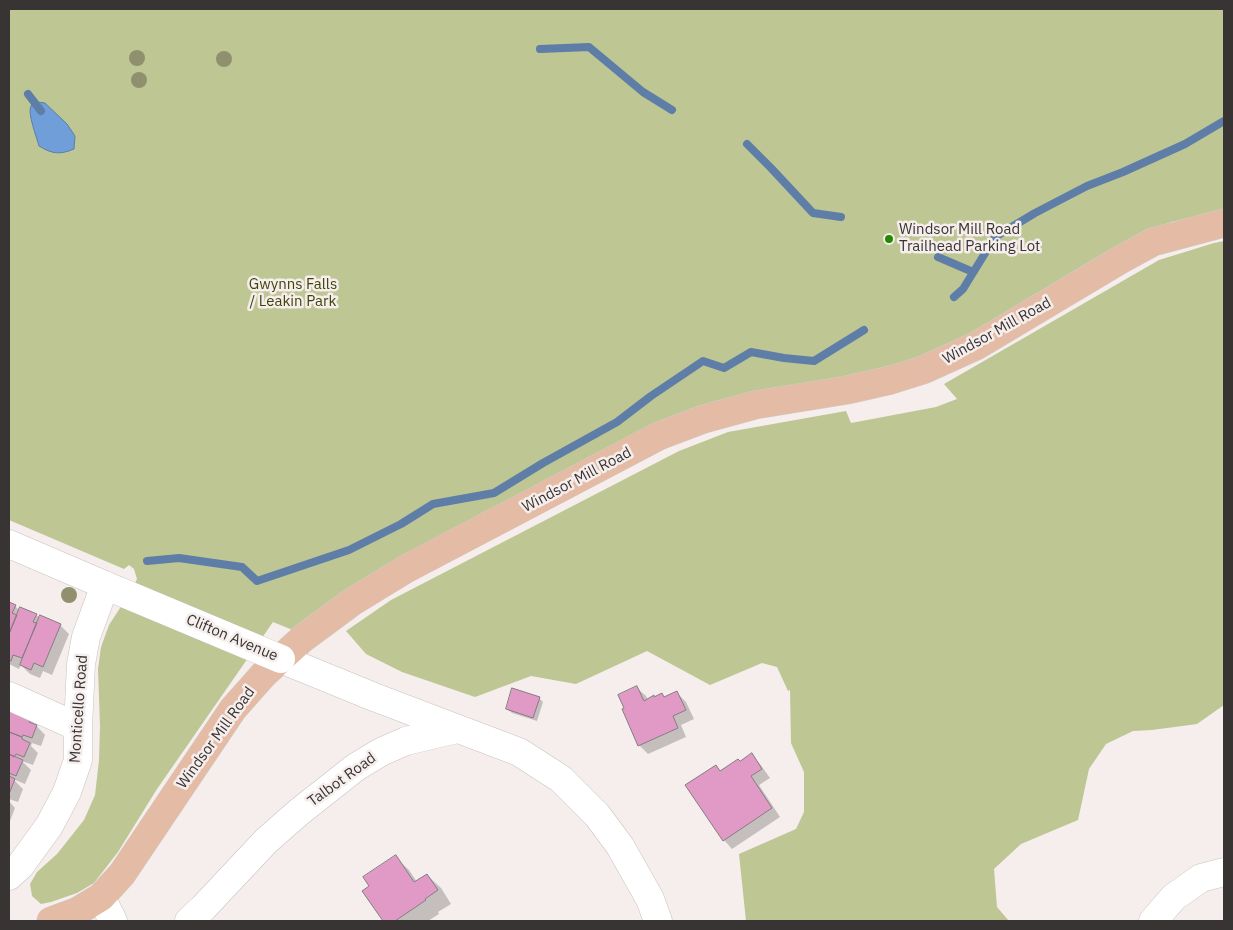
<!DOCTYPE html>
<style>
body{margin:0}
#map{position:relative;width:1233px;height:930px;overflow:hidden;background:#f6eeec;font-family:"IBM Plex Sans",sans-serif}
canvas{display:block}
.frame{position:absolute;inset:0;border:10px solid #373433;pointer-events:none}
</style>
<div id="map">
<canvas width="1233" height="930"></canvas>
<div class="frame"></div>
</div>
<script>
const ctx = document.querySelector('canvas').getContext('2d');
ctx.lineJoin = 'round';
function paint(path, color) { ctx.fillStyle = color; ctx.fill(path, 'evenodd'); }
function trace(path, color, width, dash) { ctx.strokeStyle = color; ctx.lineWidth = width; ctx.lineCap = dash ? 'butt' : 'round'; ctx.setLineDash(dash || []); ctx.stroke(path); }
function drawText(font, color, halo, rows, align = 'center') {
  ctx.font = font + ' "IBM Plex Sans",sans-serif'; ctx.lineWidth = 5; ctx.setLineDash([]); ctx.textBaseline = 'middle'; ctx.strokeStyle = halo; ctx.fillStyle = color; for (const [text, x, y, turn = 0] of rows) {
    ctx.save(); ctx.translate(x, y); ctx.rotate((+turn || 0) * Math.PI / 180); ctx.textAlign = isNaN(turn) ? turn : align; if (halo) ctx.strokeText(text, 0, 0); ctx.fillText(text, 0, 0); ctx.restore();
  }
}
paint(new Path2D(`
 M9 9H1224V210L1171 222 1114 249 966 340 875 372 745 394 295 631 273 622 157 789 118 852 94 883 77 893 51 902 41 904 32 896 30 884 37 872 57 854 84 820 95 795 99 760 100 726 98 669 101 647 109 625 133 588 137 579 134 569 129 565 124 569 9 520Z
 M1224 241V705L1197 724 1152 730 1133 731 1106 744 1089 769 1078 820 1021 844 994 869 997 907 1009 921H746L739 854 796 829 804 812V772L791 743 790 690 788 691 777 667 762 663 710 685 647 651 576 684 531 676 475 697 402 672 366 654 346 631 391 600 679 451 728 432 846 411 851 423 936 407 957 399 944 384 1159 260 1214 243Z`), '#bec694');
const water = new Path2D(`
 M37 102 45 103 67 124 75 136 74 149C60 155 52 154 39 146 37 138 27 113 31 106 32 103 34 103 37 102Z`);
paint(water, '#6f9ed9');
trace(water, '#5e7ea7', 1);
paint(new Path2D(`
 M9 603 15 606 20 611 36 615 40 618 60 625 69 634 52 675 43 671 40 678 30 674 21 665 19 669 9 664Z
 M637 688 646 696 648 700 662 695 665 698 677 693 686 702 694 719 681 725 686 737 648 754 639 745Z
 M539 698 543 702 537 721 512 713 507 709Z
 M9 711 30 719 45 735 41 746 32 743 31 746 38 753 33 765 22 761 31 770 25 784 13 779 23 789 18 802 9 799Z
 M751 755 760 764 770 778 759 785 780 817 732 849 724 840 716 767 721 772 740 763Z
 M9 801 15 808 10 821H9Z
 M395 857 409 870 417 882 427 875 441 888 451 904 438 912 439 914 428 921H384L364 891 371 886Z`), '#0003');
trace(new Path2D(`
 M540 49 589 47 643 92 672 110
 M28 94 41 111
 M747 144 771 168 813 213 841 217
 M938 257 973 272
 M954 297 963 289 995 237 1035 213 1087 186 1123 172 1185 144 1224 121
 M147 561 179 558 242 567 257 581 349 550 401 524 433 504 494 493 543 463 617 422 651 396 703 361 724 368 751 352 784 358 814 361 864 330`), '#5e7ea7', 8);
const building = new Path2D(`
 M9 602 16 605 12 613 17 615 9 634Z
 M20 607 37 614 33 622 37 623 22 658 13 655 11 661 9 660V634Z
 M40 615 61 624 43 667 34 663 31 670 20 665Z
 M637 686 644 701 654 695V697L662 693 664 697 677 691 686 710 673 716 678 728 638 746 622 709 624 708 618 695Z
 M512 688 540 697 533 718 506 709Z
 M9 710 31 718 29 722 37 725 32 738 23 735 22 737 9 732Z
 M9 732 22 737V739L30 743 24 757 16 754 14 757 9 754Z
 M752 753 762 769 751 776 772 808 723 841 685 785 716 765 720 771 738 759 740 761Z
 M9 754 23 760 16 776 9 773Z
 M9 776 15 779 9 794Z
 M396 855 414 882 427 874 438 890 425 899 426 900 395 921H383L362 891 369 886 363 877Z`);
paint(building, '#e199c5');
trace(building, '#837d80', 1);
const minor = new Path2D(`
 M9 544 121 592
 M281 659 374 697 519 752 561 779 597 815 620 846 650 899 658 921
 M9 696 78 727
 M9 876 20 866 49 826 67 792 78 760V727L81 664 86 637 105 585
 M101 897 113 921
 M189 921 204 907 266 841 299 812 356 767 381 752 406 741 457 729
 M1153 921 1174 897 1201 878 1224 872`);
const major = new Path2D(`
 M51 921 78 911 101 897 122 874 233 709 264 674 302 639 352 602 406 569 659 436 704 419 755 405 847 390 891 380 923 370 976 346 1120 260 1153 242 1224 223`);
trace(minor, '#c9c2bf', 29);
trace(major, '#cfcece', 29);
trace(minor, '#fff', 28);
trace(major, '#e4bba4', 28);
const minorBridge = new Path2D(`
 M121 592 281 659`);
trace(minorBridge, '#c9c2bf', 29, []);
trace(minorBridge, '#fff', 28);
ctx.fillStyle = '#91906e';
for (const [x, y] of [
 [137,58],
 [224,59],
 [139,80],
 [69,595]
]) { ctx.beginPath(); ctx.arc(x, y, 8, 0, 2 * Math.PI); ctx.fill(); }
for (const [x, y, r, color] of [
 [889,239,5,"#258a00"]
]) { const dot = new Path2D(); dot.arc(x, y, r, 0, 2 * Math.PI); ctx.fillStyle = color; ctx.fill(dot); trace(dot, '#f6eeec', 2); }
drawText('15px', '#373433', '#f6eeec', [
 ["Windsor Mill Road",899,230],
 ["Trailhead Parking Lot",899,247]
], 'left');
drawText('15px', '#3e4407', '#f6eeec', [
 ["Gwynns Falls",293,285],
 ["/ Leakin Park",293,302]
]);
drawText('15px', '#373433', '#f6eeec', [
 ["Windsor Mill Road",997,331,-29],
 ["Windsor Mill Road",577,480,-28],
 ["Clifton Avenue",232,638,23],
 ["Monticello Road",79,709,-86],
 ["Windsor Mill Road",216,738,-54],
 ["Talbot Road",342,780,-36]
]);
</script>
